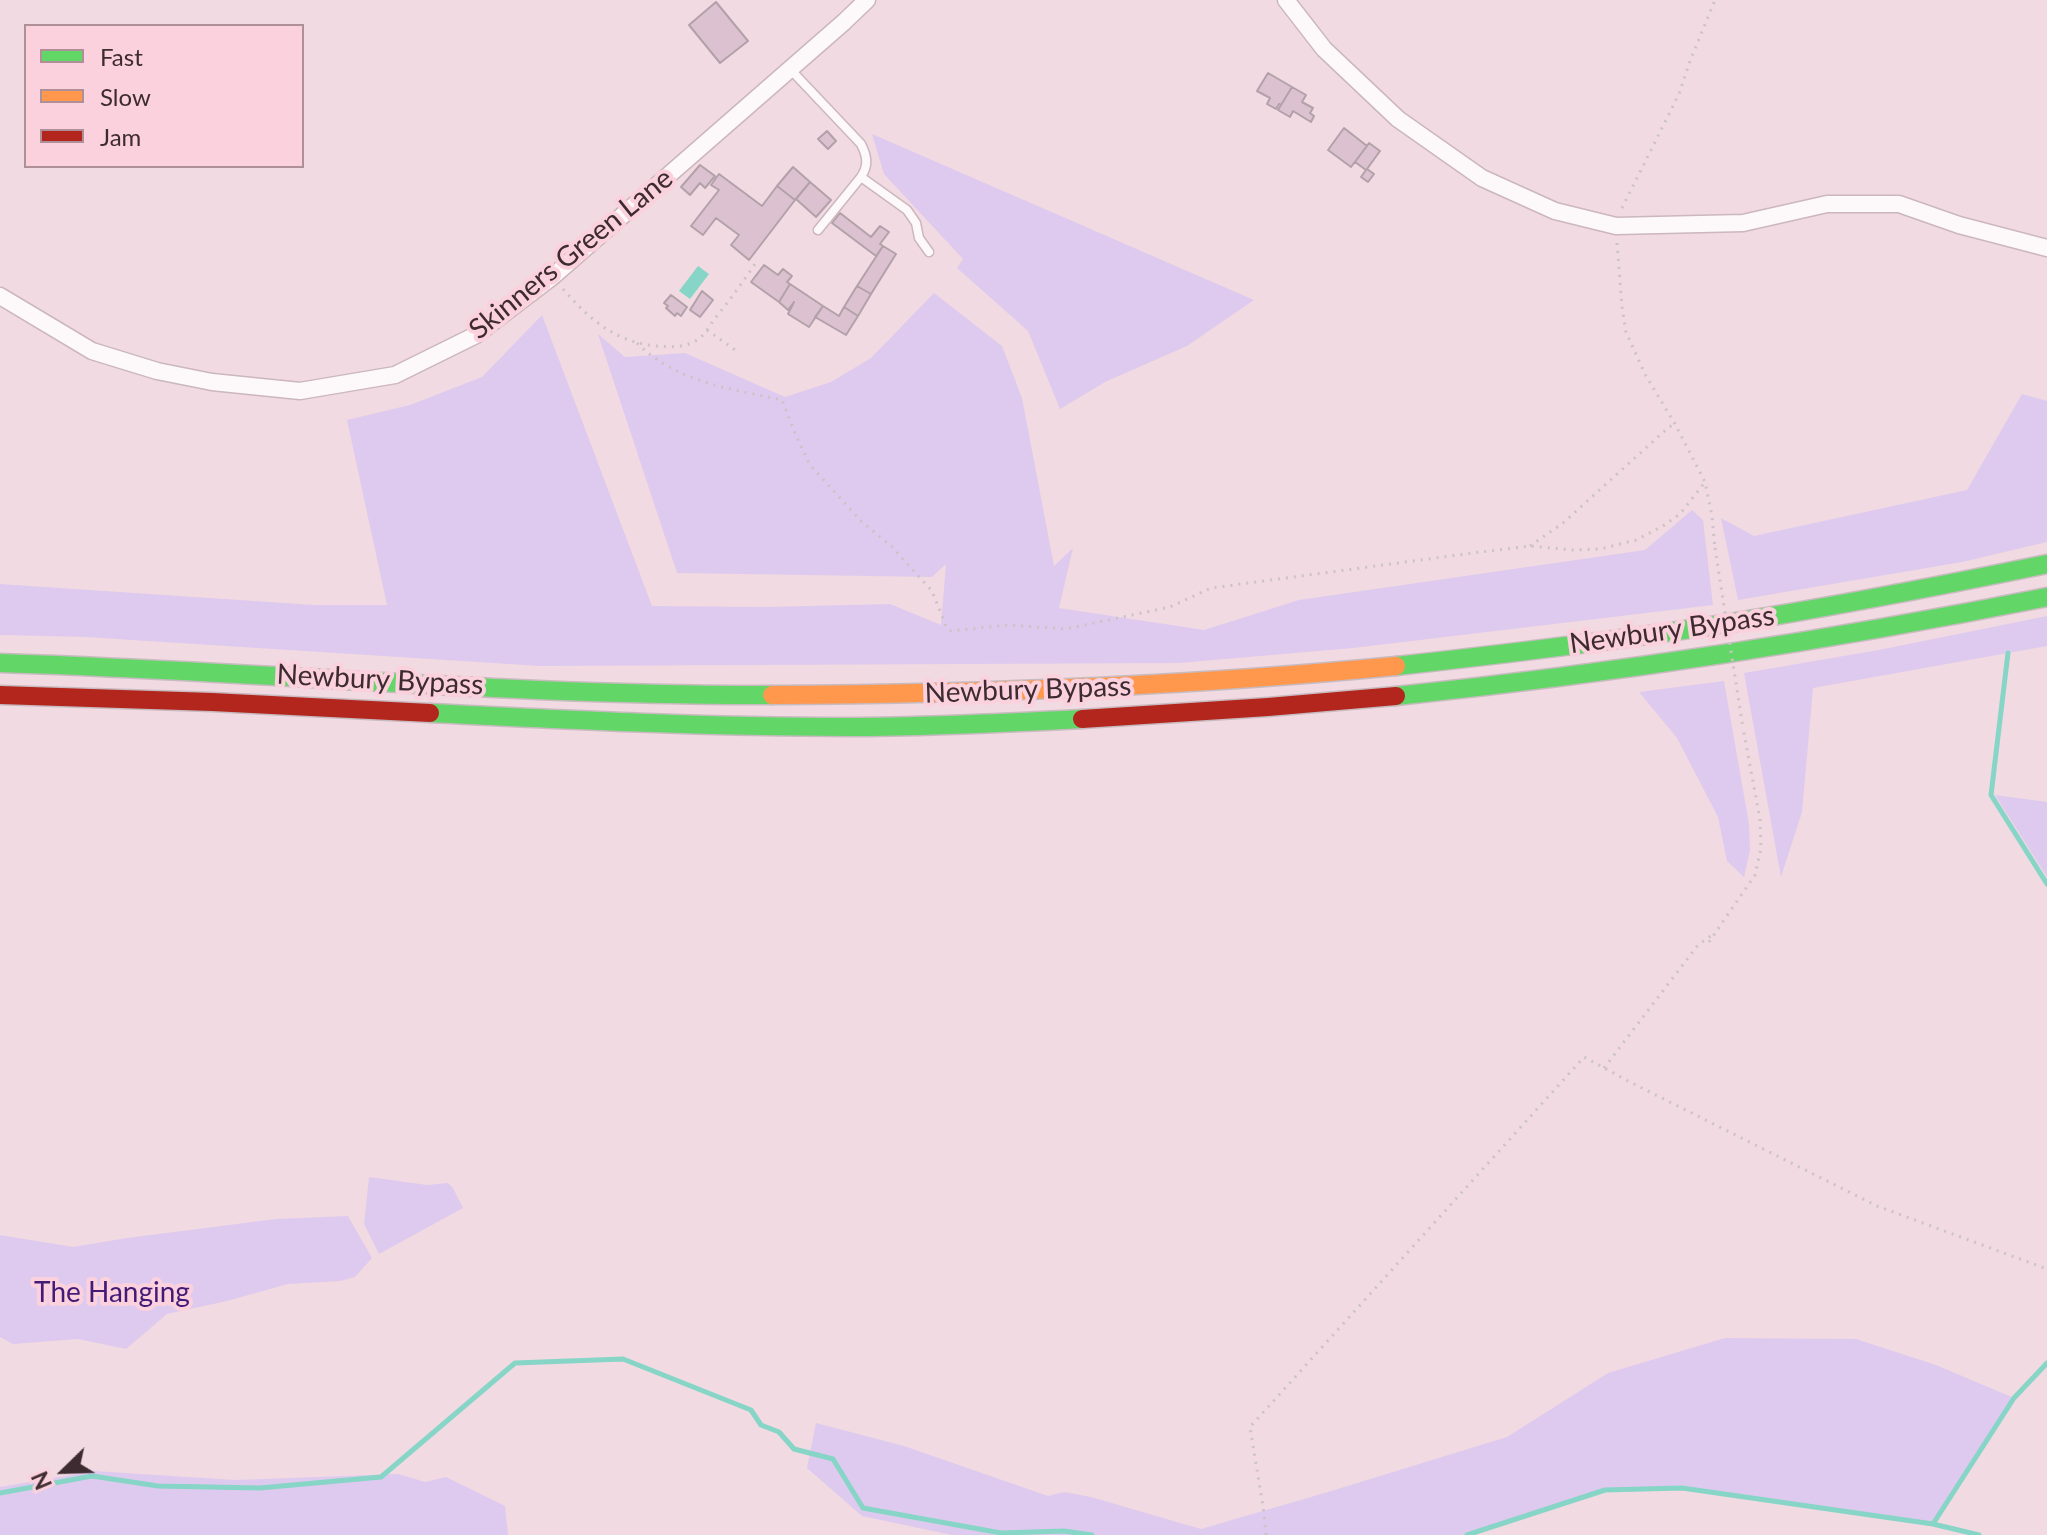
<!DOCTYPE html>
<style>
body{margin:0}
#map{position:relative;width:2047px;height:1535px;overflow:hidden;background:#f1dae1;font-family:Lato,sans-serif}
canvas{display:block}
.legend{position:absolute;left:24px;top:24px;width:280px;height:144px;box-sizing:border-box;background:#fad1dd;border:2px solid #af8f98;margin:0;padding:10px 14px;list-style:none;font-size:24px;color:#3e2b31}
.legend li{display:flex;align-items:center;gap:16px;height:40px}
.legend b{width:40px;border:2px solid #af8f98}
.north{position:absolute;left:24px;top:1431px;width:80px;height:80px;-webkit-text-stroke:6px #fad1dd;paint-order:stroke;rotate:247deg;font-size:22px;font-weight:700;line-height:32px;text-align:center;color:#3e2b31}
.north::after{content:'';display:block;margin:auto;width:28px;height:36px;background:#3e2b31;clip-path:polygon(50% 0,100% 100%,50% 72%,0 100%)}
</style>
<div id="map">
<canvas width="2047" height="1535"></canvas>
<ul class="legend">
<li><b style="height:10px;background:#63d668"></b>Fast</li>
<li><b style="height:10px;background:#ff974d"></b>Slow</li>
<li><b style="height:10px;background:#b3261e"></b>Jam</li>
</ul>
<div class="north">N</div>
</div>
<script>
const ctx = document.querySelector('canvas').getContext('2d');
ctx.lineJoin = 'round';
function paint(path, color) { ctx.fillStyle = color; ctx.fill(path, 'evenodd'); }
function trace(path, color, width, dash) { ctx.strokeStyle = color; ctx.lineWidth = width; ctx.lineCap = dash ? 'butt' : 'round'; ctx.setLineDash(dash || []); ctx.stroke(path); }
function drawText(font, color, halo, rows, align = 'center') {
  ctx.font = font + ' Lato,sans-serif'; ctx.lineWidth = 8; ctx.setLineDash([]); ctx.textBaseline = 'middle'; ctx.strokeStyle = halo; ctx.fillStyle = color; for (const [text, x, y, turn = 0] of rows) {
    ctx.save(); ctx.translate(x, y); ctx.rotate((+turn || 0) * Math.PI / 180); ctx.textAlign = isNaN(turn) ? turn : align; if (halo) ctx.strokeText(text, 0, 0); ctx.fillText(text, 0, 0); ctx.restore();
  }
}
paint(new Path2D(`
 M872 134 1254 300 1187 346 1105 382 1060 409 1028 331 957 268 963 259 884 174Z
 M934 293 1002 346 1022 398 1054 566 1073 548 1059 608 1204 630 1299 600 1645 550 1692 510 1703 520 1713 605 1353 648 1179 663 540 666 85 637 0 635V584L314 605H387L347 420 410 405 482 377 542 315 652 606 765 607 890 604 941 625 946 564 932 577 677 573 598 334 625 357 685 353 785 397 831 382 871 358Z
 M2022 394 2047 401V542L1962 562 1738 600 1721 518 1754 536 1967 490Z
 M2047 616V646L1813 688 1802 812 1781 877 1744 673 1879 650Z
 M1724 681 1749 824 1750 850 1744 877 1727 861 1718 817 1677 738 1639 692Z
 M1995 795 2047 802V877Z
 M369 1177 427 1185 448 1183 453 1188 463 1208 379 1254 364 1224Z
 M348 1216 372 1258 355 1277 340 1281 288 1284 227 1301 167 1314 126 1349 78 1339 13 1344 0 1337V1235L73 1247 127 1238 276 1219Z
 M1725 1338 1856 1339 1936 1365 2014 1398 1933 1524 1682 1488 1604 1490 1467 1535H952L862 1516 807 1468 816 1423 904 1446 1048 1496 1064 1492 1091 1497 1201 1529 1328 1492 1507 1437 1608 1373Z
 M94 1471 235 1480 398 1474 425 1482 446 1477 505 1506 508 1535H0V1487Z`), '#decaee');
paint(new Path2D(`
 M698 266 709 274 690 299 679 291Z`), '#86d5c6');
trace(new Path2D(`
 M2008 653 1991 795 2047 884
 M0 1493 92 1476 158 1486 260 1488 381 1477 515 1363 623 1359 751 1410 761 1425 779 1432 794 1449 833 1459 863 1508 1001 1533 1064 1531 1092 1535
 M1933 1524 2014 1398 2047 1363
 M1467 1535 1605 1490 1682 1488 1933 1524 1979 1535`), '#86d5c6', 5);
const building = new Path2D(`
 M716 2 748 41 720 63 689 25Z
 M1268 73 1292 87 1281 105 1279 104 1276 109 1267 104 1270 98 1257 91Z
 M1292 87 1306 95 1302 102 1313 108 1310 113 1314 116 1311 122 1293 111 1290 117 1278 110Z
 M1344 128 1367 146 1351 167 1328 150Z
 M827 131 836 141 828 149 818 139Z
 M1369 143 1380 151 1367 169 1374 174 1368 182 1361 177 1366 170 1355 162Z
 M700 165 715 176 705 188 700 183 690 195 681 187Z
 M793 167 810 182 795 200 777 186Z
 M719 174 762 206 777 186 795 200 749 260 731 245 739 235 716 218 703 235 691 226 719 190 711 185Z
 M810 182 831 200 816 217 796 199Z
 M840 213 871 237 880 226 889 232 880 244 883 246 876 256 832 223Z
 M883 246 896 254 871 294 857 286Z
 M764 265 778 275 783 269 792 276 787 282 790 284 779 302 751 282Z
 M790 284 823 306 809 327 788 314 794 302 788 310 779 302Z
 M857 286 871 294 858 316 844 307Z
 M702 291 713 300 700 317 690 310Z
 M671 295 687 307 681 316 677 313 675 316 666 308 668 306 664 303Z
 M823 306 839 316 844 307 858 316 846 335 815 317Z`);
paint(building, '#dcc2d0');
trace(building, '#b3a1a9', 2);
const lane = new Path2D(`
 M790 69 861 144C867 156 869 165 861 177L907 210 916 223 919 238 929 252
 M818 230 861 177`);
const street = new Path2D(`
 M1286 0 1324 49 1398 119 1482 178 1555 211 1616 226 1743 223 1827 204H1899L1959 225 2047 248
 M0 296 92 351 157 371 212 382 300 391 395 375 476 335 552 277 844 22 867 0`);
const fast = new Path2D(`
 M0 663C257 671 514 696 772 695
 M1396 666C1505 654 1614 641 1723 624 1832 607 1939 586 2047 564
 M1396 696C1615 673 1831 640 2047 597
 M430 713C570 720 710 727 850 727 928 727 1005 723 1082 719`);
const slow = new Path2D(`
 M772 695C980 694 1188 686 1396 666`);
const jam = new Path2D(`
 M0 695 212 702 430 713
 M1082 719 1268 707 1396 696`);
trace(lane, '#cbb7bd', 11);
trace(street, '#cbb7bd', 19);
trace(fast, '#c8bbc0', 21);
trace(slow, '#c8bbc0', 21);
trace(jam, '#c8bbc0', 21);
trace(new Path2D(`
 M1622 208 1679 94 1690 61 1715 0
 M1617 243 1622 307 1626 332 1646 376 1675 424 1705 482 1712 516 1715 548
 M563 289C589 319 614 341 655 346 670 347 685 348 697 340 704 336 709 327 713 321 729 301 743 282 757 261
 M707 330 738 352
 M637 343C676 382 731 389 782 400L794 431 810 465 861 521 891 546 932 591 946 626 951 631 1008 625 1066 629 1170 607 1211 588 1473 553 1530 546 1573 550 1600 549 1636 540 1663 526 1680 514 1705 482
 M1530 546 1563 523 1669 427 1675 424
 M1709 942 1755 875 1761 848 1760 819 1743 728
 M1604 1068 1698 945 1712 935
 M1266 1535 1263 1506 1250 1427 1584 1057 1628 1081 1877 1206 2047 1269`), '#cbc3c6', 3, [2, 6]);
trace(lane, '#fdf9fa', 8);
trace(street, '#fdf9fa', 16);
trace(fast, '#63d668', 18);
trace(slow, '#ff974d', 18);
trace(jam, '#b3261e', 18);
trace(new Path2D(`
 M1715 548 1743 728`), '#cbc3c6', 3, [2, 6]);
drawText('28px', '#3e2b31', '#fad1dd', [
 ["Skinners Green Lane",571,254,-39],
 ["Newbury Bypass",1672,630,-8],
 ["Newbury Bypass",380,680,3],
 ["Newbury Bypass",1028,690,-2]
]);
drawText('28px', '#431b76', '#fad1dd', [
 ["The Hanging",112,1293]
]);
</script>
